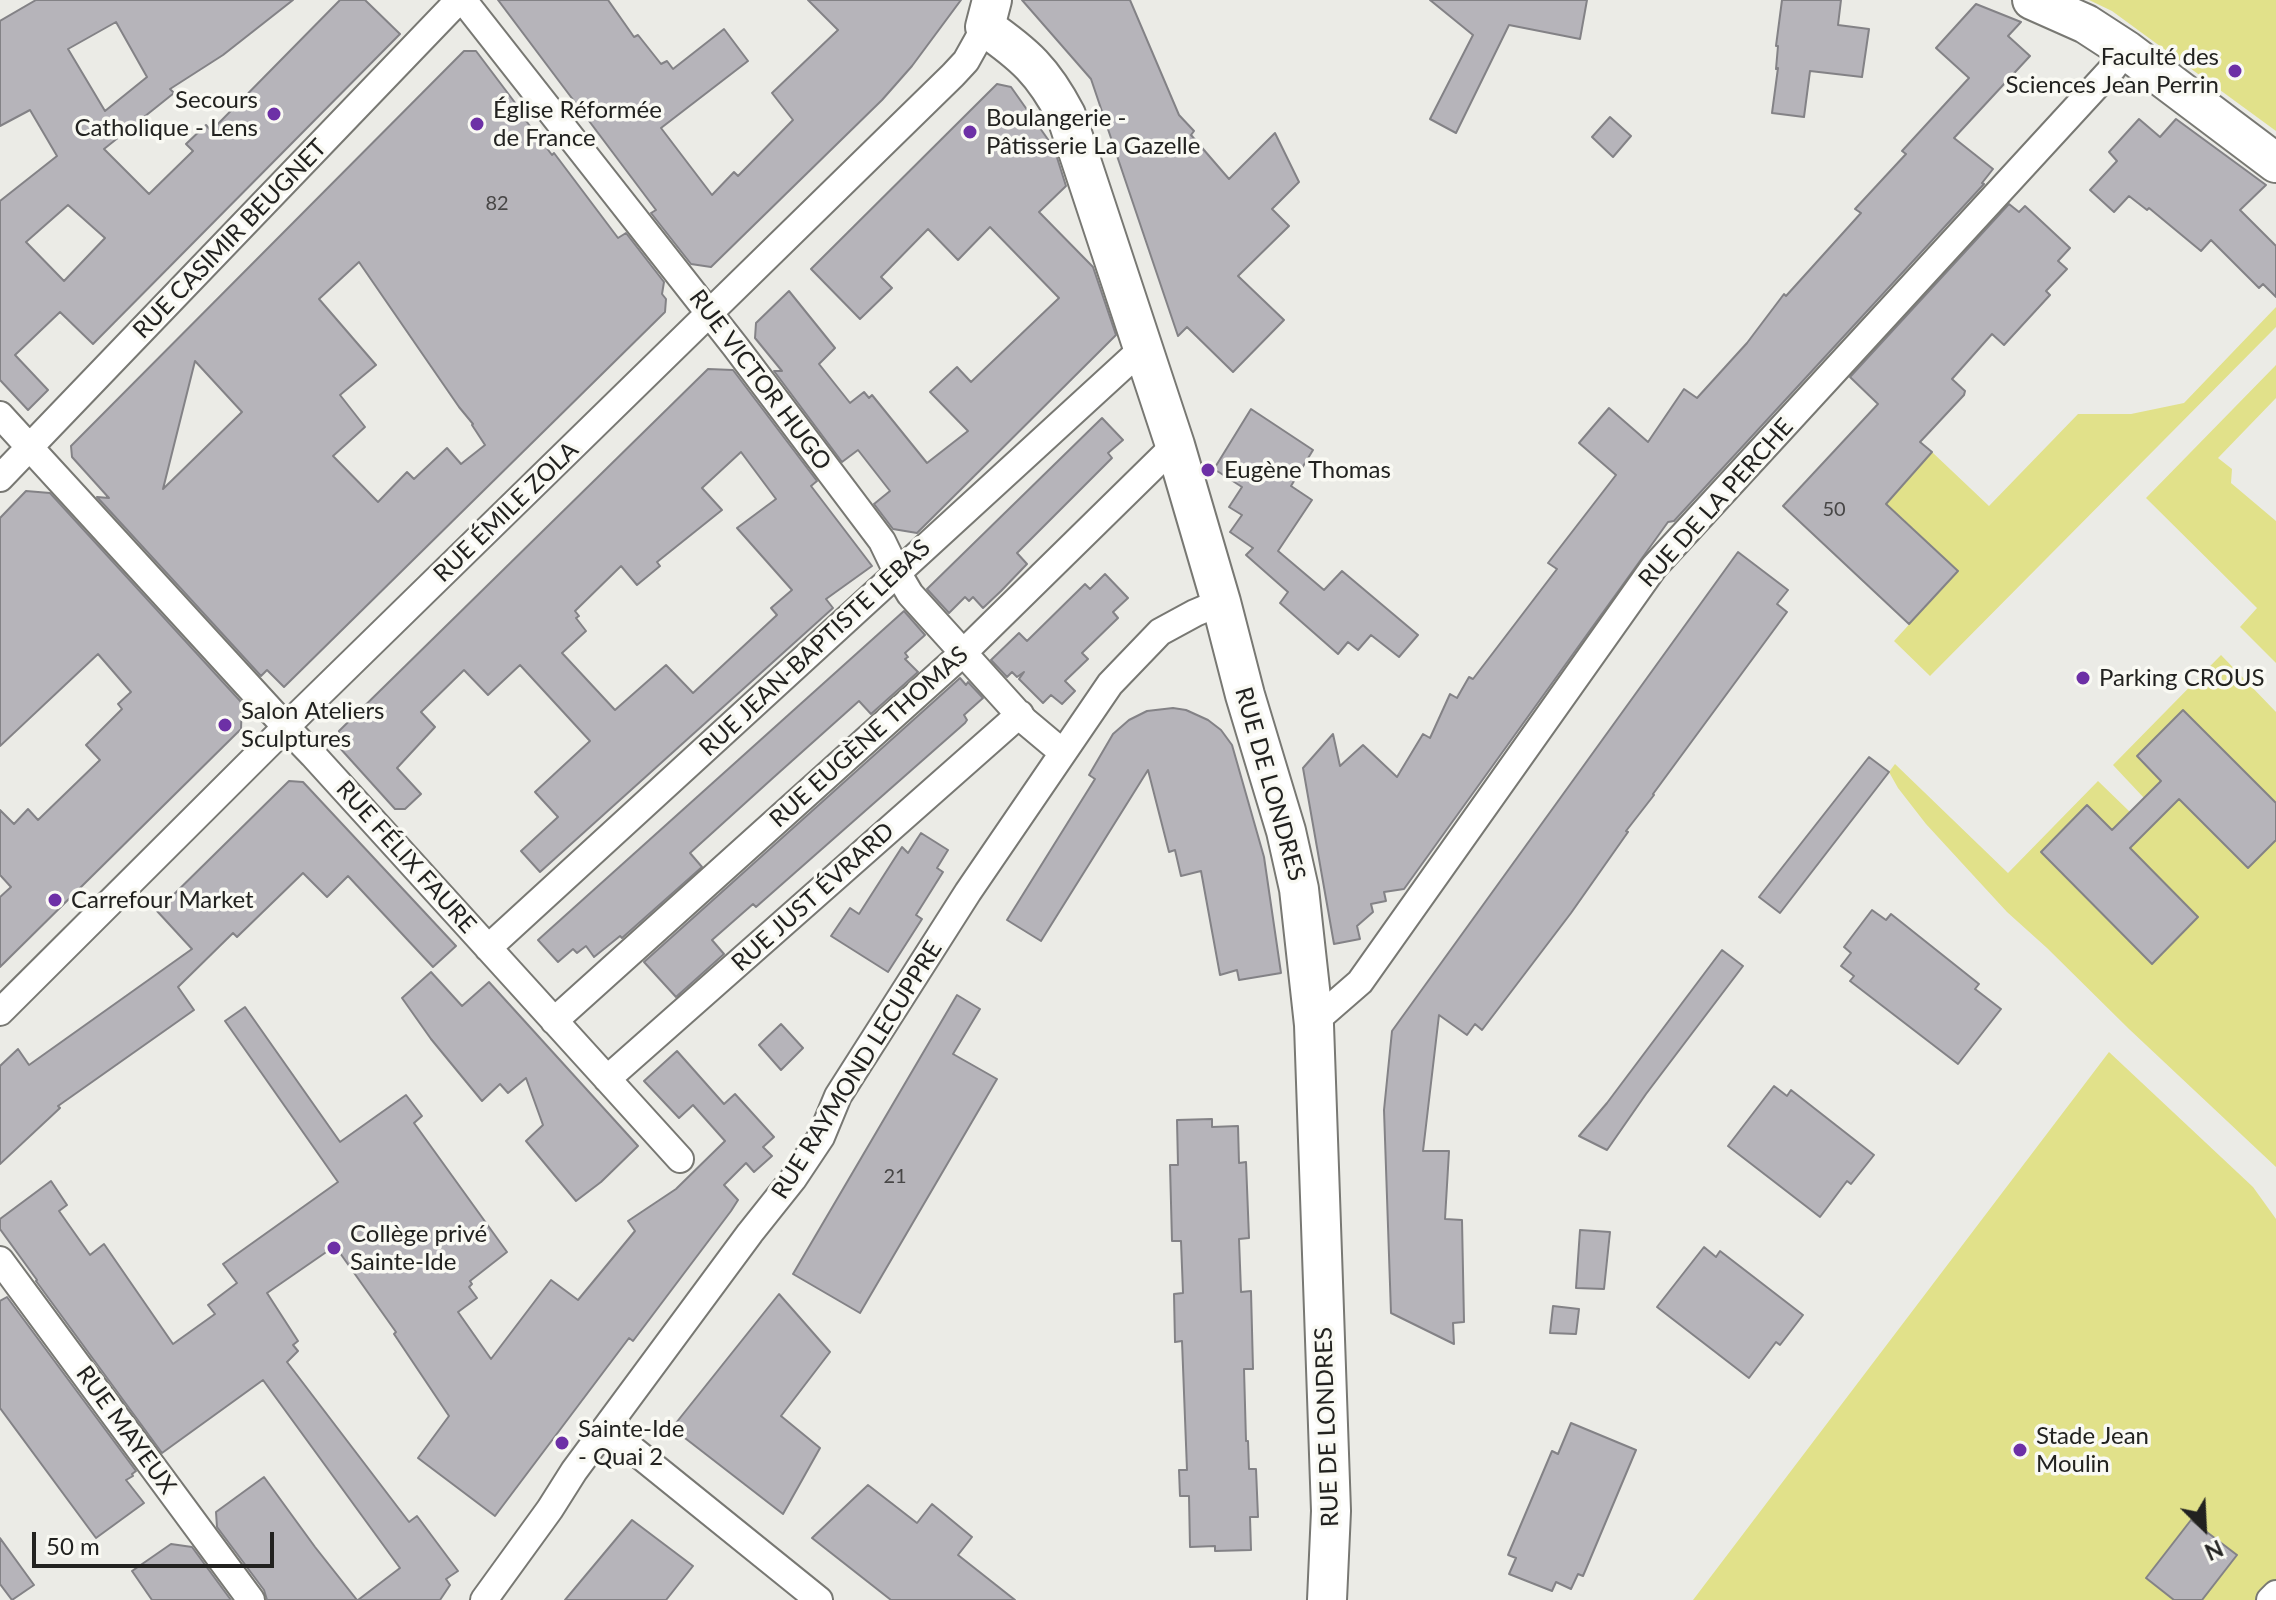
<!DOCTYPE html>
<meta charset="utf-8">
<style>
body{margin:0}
#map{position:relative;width:2276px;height:1600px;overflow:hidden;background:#ebebe6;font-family:Lato,sans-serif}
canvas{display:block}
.north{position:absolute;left:2164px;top:1488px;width:80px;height:80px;-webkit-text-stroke:6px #f9f9f3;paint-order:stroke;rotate:156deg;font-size:22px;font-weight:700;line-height:32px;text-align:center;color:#222220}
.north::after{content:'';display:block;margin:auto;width:28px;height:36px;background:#222220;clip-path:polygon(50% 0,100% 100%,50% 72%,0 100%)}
.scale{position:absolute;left:32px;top:1532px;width:242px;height:36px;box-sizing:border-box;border:4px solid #222220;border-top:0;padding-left:10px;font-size:24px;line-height:28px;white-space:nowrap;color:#222220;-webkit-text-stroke:6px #f9f9f3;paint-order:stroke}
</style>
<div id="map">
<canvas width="2276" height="1600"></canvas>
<div class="north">N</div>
<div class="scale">50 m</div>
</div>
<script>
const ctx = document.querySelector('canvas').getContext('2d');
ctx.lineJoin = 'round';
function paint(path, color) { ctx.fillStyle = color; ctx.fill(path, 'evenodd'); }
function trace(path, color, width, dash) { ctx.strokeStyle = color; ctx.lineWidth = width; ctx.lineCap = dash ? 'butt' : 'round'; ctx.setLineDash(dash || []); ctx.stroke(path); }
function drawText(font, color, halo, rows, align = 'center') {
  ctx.font = font + ' Lato,sans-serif'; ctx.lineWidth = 7; ctx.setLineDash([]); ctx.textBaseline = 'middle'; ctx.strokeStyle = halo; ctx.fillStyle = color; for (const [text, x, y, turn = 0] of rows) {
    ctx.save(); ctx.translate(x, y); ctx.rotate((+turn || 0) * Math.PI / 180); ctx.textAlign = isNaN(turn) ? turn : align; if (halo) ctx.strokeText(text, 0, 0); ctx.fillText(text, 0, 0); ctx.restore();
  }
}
paint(new Path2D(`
 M2089 0H2276V131L2112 11Z
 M2276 307V327L1930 676 1894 641 1958 571 1900 516 1876 515 1932 452 1989 506 2078 414H2131L2184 403Z
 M2276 365V398L2218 458 2232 469 2231 483 2276 521V663L2240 627 2257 608 2146 498Z
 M2221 655 2276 712V803L2183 710 2137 756 2165 785 2144 798 2113 765Z
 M1895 764 2008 873 2098 781 2130 812 2123 819 2127 822 2115 833 2087 805 2166 950 2198 917 2130 848 2179 799 2248 868 2276 840V1167L2129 1029 2047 948 2007 912 1926 824 1898 788 1889 772Z
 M2109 1052 2253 1187 2276 1219V1589L2262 1600H1693Z`), '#e1e18a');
const building = new Path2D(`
 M36 0H293L223 55 170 89 174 93 104 149 149 194 193 151 186 144 206 125 211 131 340 0H365L400 34 93 344 60 312 15 355 48 390 28 410 0 380V201L57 156 30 110 0 126V21ZM116 22 147 77 105 111 68 49ZM68 205 105 238 64 281 26 242Z
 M498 0H608L634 37 638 35 661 64 667 61 673 69 724 29 748 61 661 128 712 195 734 172 738 176 793 120 772 93 838 30 808 0H961L912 66 882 100 711 267 691 264 651 213 656 210Z
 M1022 0H1130L1179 115 1194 131 1191 135 1229 179 1275 133 1299 182 1272 209 1289 226 1238 276 1284 320 1233 372 1187 327 1178 336 1091 79Z
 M1430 0H1587L1580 39 1509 25 1456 133 1430 119 1473 35Z
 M1782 0H1841L1838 25 1869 29 1862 77 1810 71 1804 117 1772 113 1778 68 1776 69 1778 46H1776Z
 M1976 4 2021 22 2008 36 2030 56 1954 138 1993 169 1982 183 1984 184 1674 521 1668 522 1404 889 1384 892 1386 901 1371 904 1373 912 1357 926 1360 939 1334 944 1303 768 1333 734 1340 766 1363 745 1397 777 1423 734 1430 738 1450 694 1457 698 1469 677 1473 679 1557 569 1548 563 1616 475 1579 443 1609 408 1648 442 1684 389 1697 398 1747 343 1784 294 1786 296 1861 213 1855 209 1906 154 1902 151 1969 78 1936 48Z
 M464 51H476L516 104 514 105 552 155 554 153 618 238 626 233 664 282 662 294 666 299 665 312 284 687 267 670 261 676 97 497 109 498 72 457 71 446ZM359 262 459 407 473 424 472 425 485 445 461 464 447 448 414 479 407 472 378 502 333 456 365 427 340 395 376 365 319 299ZM195 361 242 412 163 489Z
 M997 84 1011 87 1054 148 1066 186 1039 212 1093 267 1116 335 917 533 893 529 874 504 890 491 858 450 842 462 774 371H782L755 338 756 323 789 291 835 348 819 364 850 403 864 392 869 398 872 395 927 463 968 431 930 392 957 367 971 382 1059 298 990 227 958 260 928 229 881 277 892 288 860 319 811 269Z
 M1610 117 1631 136 1613 157 1592 137Z
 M2139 119 2160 137 2176 119 2266 185 2240 210 2276 246V297L2263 284 2259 288 2211 240 2201 251 2149 208 2147 210 2129 196 2114 212 2090 190 2117 161 2109 152Z
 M2009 204 2019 212 2025 206 2070 248 2058 261 2067 269 2046 291 2050 295 2004 345 1992 334 1952 379 1965 391 1964 395 1920 442 1932 452 1886 504 1958 571 1909 624 1783 506 1878 404 1850 377Z
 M708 369 733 370 817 481 811 486 872 566 826 599 833 608 540 872 521 851 558 817 535 792 590 741 520 665 488 695 464 670 421 712 435 727 397 768 421 794 405 809H395L339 747V731ZM741 452 776 499 737 528 792 590 771 608 777 615 693 693 666 665 615 710 562 653 586 631 576 618 579 616 575 611 621 566 637 585 660 566 657 562 722 510 702 488Z
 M1251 409 1313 450 1291 486 1312 500 1278 551 1324 590 1342 571 1418 635 1399 657 1371 635 1358 650 1348 642 1338 654 1280 603 1288 592 1246 555 1253 548 1230 532 1242 515 1229 507 1242 487 1214 469Z
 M1102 418 1123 440 1108 453 1112 458 1017 553 1027 564 1001 591 983 608 973 597 969 601 965 597 949 613 927 589Z
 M26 491 50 493 242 703 241 729 0 967V897L11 887 0 875V810L14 824 28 809 38 820 100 760 86 745 122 709 118 704 131 692 98 654 0 746V518Z
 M1738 552 1788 590 1777 604 1787 612 1653 794 1654 795 1626 831 1628 832 1571 913 1482 1030 1475 1024 1467 1035 1439 1015 1423 1151H1449L1445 1219 1462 1220 1464 1322 1453 1323 1454 1344 1391 1313 1384 1110 1392 1031Z
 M1105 574 1128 598 1113 612 1118 618 1082 653 1088 659 1065 681 1075 691 1062 704 1051 695 1043 703 1019 679 1024 672 1017 677 1012 672 1007 677 991 660 1019 633 1027 641 1085 584 1090 589Z
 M904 611 925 635 905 653 908 657 905 659 918 672 871 714 859 701 774 777 690 853 702 867 622 938 620 936 594 957 586 946 577 953 573 949 558 962 538 940Z
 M960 678 966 685 968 682 983 698 964 715 967 720 965 723 756 907 753 904 712 940 724 954 676 997 644 962Z
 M1173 708 1186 710 1208 720 1221 730 1232 745 1264 857 1281 973 1239 980 1237 970 1220 975 1201 871 1181 876 1175 850 1169 852 1148 770 1041 941 1007 920 1095 779 1089 775 1113 734 1129 720 1147 711Z
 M2183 710 2276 803V840L2248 868 2179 799 2130 848 2198 917 2152 964 2041 852 2087 805 2112 830 2161 781 2137 756Z
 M1869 757 1889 772 1780 913 1759 897Z
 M289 781 303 782 456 946 433 967 348 876 327 897 303 873 237 937 233 933 178 987 194 1010 58 1106 60 1108 0 1164V1066L18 1049 29 1065 192 949 157 911Z
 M921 833 948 850 937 868 943 872 916 915 922 919 888 972 831 936 850 908 859 914 902 847 908 853Z
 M1872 910 1886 920 1891 914 1979 984 1975 989 2001 1009 1958 1064 1850 981 1854 976 1841 966 1851 953 1844 947Z
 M1722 950 1743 966 1646 1094 1607 1150 1579 1136 1607 1103Z
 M431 972 462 1006 489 982 638 1146 601 1182 576 1201 526 1141 543 1125 526 1078 508 1093 500 1084 482 1101 431 1039 402 998Z
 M957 995 980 1009 953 1054 997 1079 860 1313 793 1274Z
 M245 1007 340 1142 406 1095 422 1116 414 1123 507 1252 470 1281 472 1284 469 1287 477 1298 458 1312 491 1359 551 1280 578 1300 635 1231 628 1221 676 1189 725 1141 693 1105 679 1118 644 1081 677 1051 724 1104 735 1094 774 1137 763 1147 772 1156 754 1172 746 1163 724 1185 738 1200 731 1211 633 1341 629 1338 495 1516 418 1458 449 1416 394 1334 396 1332 335 1246 267 1293 298 1341 293 1345 298 1351 287 1362 409 1522 417 1516 458 1571 446 1579 450 1585 440 1600H358L400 1568 263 1380 162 1453 36 1281 37 1280 0 1229V1219L51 1181 67 1205 59 1211 90 1255 104 1244 173 1344 215 1314 208 1305 237 1283 223 1264 338 1182 225 1021Z
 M781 1024 803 1048 781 1070 759 1045Z
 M1774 1086 1787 1096 1791 1090 1874 1155 1851 1184 1847 1181 1820 1217 1728 1146Z
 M1212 1119V1127L1238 1126 1239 1163 1246 1162 1249 1238 1239 1239 1241 1292 1251 1291 1253 1369H1244L1246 1441H1248L1249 1469H1256L1258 1517H1250L1251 1550 1215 1551V1546L1190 1547 1189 1496H1180L1179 1470H1187L1182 1341 1175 1342 1174 1294 1183 1293 1181 1241H1172L1170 1165H1178L1177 1120Z
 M1580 1230 1610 1232 1604 1289 1576 1288Z
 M1704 1247 1716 1257 1720 1251 1803 1315 1780 1345 1776 1342 1749 1378 1657 1307Z
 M779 1294 830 1352 781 1416 820 1448 783 1514 672 1428Z
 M7 1297 136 1471 132 1474 133 1476 126 1480 144 1503 96 1538 0 1408V1301Z
 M1553 1306 1579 1309 1576 1334 1550 1333Z
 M1571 1423 1636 1450 1583 1576 1578 1574 1571 1589 1556 1582 1552 1591 1509 1574 1516 1558 1508 1555 1552 1451 1558 1454Z
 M264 1477 315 1547 357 1600H267L264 1590 217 1527 216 1512Z
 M868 1485 917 1523 932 1504 972 1537 958 1555 1015 1600H891L812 1538Z
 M632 1520 693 1566 666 1600H565Z
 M2191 1520 2237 1555 2202 1600H2174L2146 1578Z
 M0 1538 34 1585 12 1600 0 1584Z
 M171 1544 192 1547 231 1600H152L132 1571Z`);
paint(building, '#b6b4ba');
trace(building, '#838286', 2);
const street = new Path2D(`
 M463 0 735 346 882 541 897 572 910 594 1025 721 1062 752
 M0 415 286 727 313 755 680 1159
 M0 478 459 0
 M488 948 1143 348
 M0 1012 302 711 953 75 966 61 985 27
 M554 1021 963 653 1175 445
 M1314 1022 1360 982 1654 567 2112 69 2126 50
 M607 1079 1020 714
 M0 1260 251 1600
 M606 1428 819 1600
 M484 1600 550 1509 574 1471 750 1233 793 1179 821 1137 838 1096 968 892 1110 684 1160 632 1195 613 1221 602
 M2270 1600 2276 1594`);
const secondary = new Path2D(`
 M992 0 985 27C1025 55 1043 71 1066 115L1175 445 1221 602 1245 695 1286 831 1299 889 1314 1025 1331 1511 1327 1600
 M2032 0 2086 24 2126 50 2276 163`);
trace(street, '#787873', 30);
trace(secondary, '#787873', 42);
trace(street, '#fff', 26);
trace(secondary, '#fff', 38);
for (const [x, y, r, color] of [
 [2235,71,8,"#6d30a6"],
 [274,114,8,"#6d30a6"],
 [477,124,8,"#6d30a6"],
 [970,132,8,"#6d30a6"],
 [1208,470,8,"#6d30a6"],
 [2083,678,8,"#6d30a6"],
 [225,725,8,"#6d30a6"],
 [55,900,8,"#6d30a6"],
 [334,1248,8,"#6d30a6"],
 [562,1443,8,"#6d30a6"],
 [2020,1450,8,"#6d30a6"]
]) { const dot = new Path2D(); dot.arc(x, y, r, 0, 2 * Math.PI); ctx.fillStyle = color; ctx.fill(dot); trace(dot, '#f9f9f3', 3); }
drawText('20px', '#474646', null, [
 ["82",497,204],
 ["50",1834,510],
 ["21",895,1177]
]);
drawText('24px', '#222220', '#f9f9f3', [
 ["Faculté des",2219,57,"right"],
 ["Sciences Jean Perrin",2219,85,"right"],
 ["Secours",258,100,"right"],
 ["Catholique - Lens",258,128,"right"],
 ["Église Réformée",493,110],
 ["de France",493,138],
 ["Boulangerie -",986,118],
 ["Pâtisserie La Gazelle",986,146],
 ["Eugène Thomas",1224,470],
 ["Parking CROUS",2099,678],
 ["Salon Ateliers",241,711],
 ["Sculptures",241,739],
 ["Carrefour Market",71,900],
 ["Collège privé",350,1234],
 ["Sainte-Ide",350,1262],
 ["Sainte-Ide",578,1429],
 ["- Quai 2",578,1457],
 ["Stade Jean",2036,1436],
 ["Moulin",2036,1464]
], 'left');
drawText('24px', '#222220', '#f9f9f3', [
 ["RUE CASIMIR BEUGNET",230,239,-46],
 ["RUE VICTOR HUGO",760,380,53],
 ["RUE DE LA PERCHE",1716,503,-48],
 ["RUE ÉMILE ZOLA",506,512,-44],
 ["RUE JEAN-BAPTISTE LEBAS",815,648,-43],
 ["RUE EUGÈNE THOMAS",869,737,-42],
 ["RUE DE LONDRES",1270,784,74],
 ["RUE FÉLIX FAURE",406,857,48],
 ["RUE JUST ÉVRARD",813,897,-42],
 ["RUE RAYMOND LECUPPRE",857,1070,-58],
 ["RUE DE LONDRES",1327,1427,-92],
 ["RUE MAYEUX",126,1430,54]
]);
</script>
